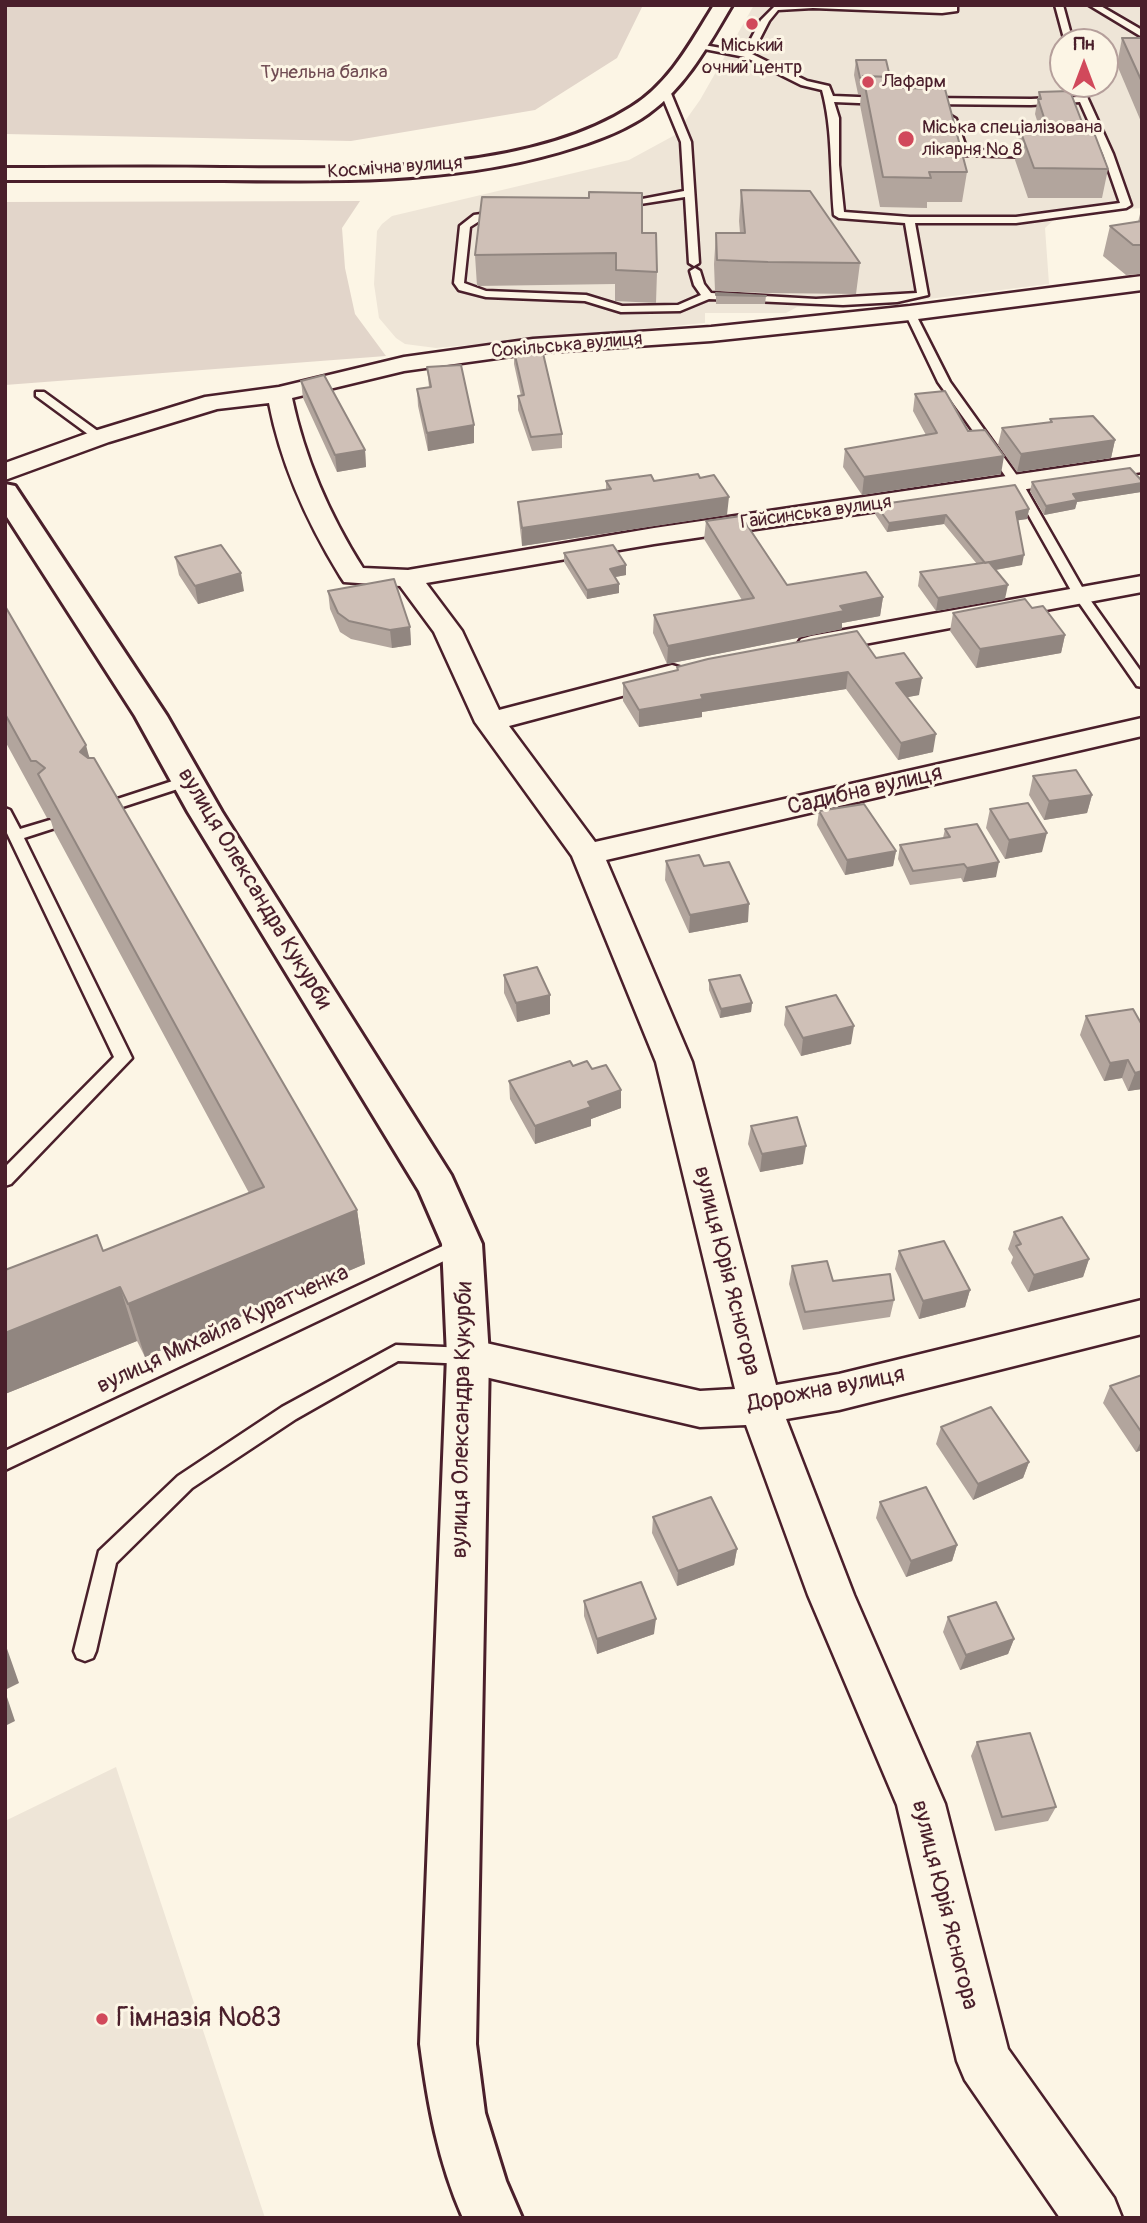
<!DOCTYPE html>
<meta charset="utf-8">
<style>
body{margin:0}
#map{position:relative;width:1147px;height:2223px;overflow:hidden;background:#fcf5e5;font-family:Pangolin,sans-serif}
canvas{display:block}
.frame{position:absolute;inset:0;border:7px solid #4a1f2b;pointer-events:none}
.north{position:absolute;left:1049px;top:28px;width:70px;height:70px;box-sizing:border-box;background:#fcf5e5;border:2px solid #b59f9b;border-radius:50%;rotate:0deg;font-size:19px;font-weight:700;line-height:28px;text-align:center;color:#4a1f2b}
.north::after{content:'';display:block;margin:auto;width:24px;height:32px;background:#d1495b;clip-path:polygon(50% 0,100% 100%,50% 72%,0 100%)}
</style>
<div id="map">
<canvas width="1147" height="2223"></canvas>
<div class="frame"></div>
<div class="north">Пн</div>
</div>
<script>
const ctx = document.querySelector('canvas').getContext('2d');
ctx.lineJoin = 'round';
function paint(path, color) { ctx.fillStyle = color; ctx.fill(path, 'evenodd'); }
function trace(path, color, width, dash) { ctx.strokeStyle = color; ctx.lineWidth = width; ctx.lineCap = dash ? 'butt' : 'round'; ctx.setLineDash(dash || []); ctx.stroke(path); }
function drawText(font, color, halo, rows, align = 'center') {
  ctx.font = font + ' Pangolin,sans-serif'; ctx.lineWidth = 6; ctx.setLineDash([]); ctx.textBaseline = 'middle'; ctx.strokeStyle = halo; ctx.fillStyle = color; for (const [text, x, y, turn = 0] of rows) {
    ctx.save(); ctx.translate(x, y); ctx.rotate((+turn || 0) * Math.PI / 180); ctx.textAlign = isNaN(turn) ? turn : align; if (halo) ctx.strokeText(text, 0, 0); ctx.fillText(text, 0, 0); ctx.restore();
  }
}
paint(new Path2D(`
 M754 5H1142V208L1059 215 1045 228 1049 284 873 306 797 307 786 313H705V323L436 348 405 344 396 338 379 318 374 284 377 231 382 224 392 216 629 160 675 135 700 100ZM1063 42H1105V84H1063Z
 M116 1767 265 2218H5V1821Z`), '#eee5d7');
paint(new Path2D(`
 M5 5H643L617 58 535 110 351 141 5 134Z
 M360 201 342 228 345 268 355 314 386 356 5 385V202Z`), '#e2d5ca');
const service = new Path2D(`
 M776 5 942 7 957 5V11L942 13 813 8 778 10 769 21 752 54 807 81 829 86 833 96 883 98 888 101 883 104 834 102 839 118V165L844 212 910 217H1016L1120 203 1103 154 1080 102 1031 105 925 104 920 101 925 98 1031 99 1078 97 1076 84H1084L1088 99 1113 154 1131 205 1126 208 1016 223H915L928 295 897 302 843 305 709 299 680 311 621 312 585 301 486 297 459 290 454 283 460 226 474 215 502 211 506 212V216L481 220 470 227 464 283 486 291 586 295 622 306 678 305 701 295 694 285 690 271 695 268 700 271 704 284 711 293 816 299 917 293 905 223 839 218 834 215C830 173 833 130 822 90L801 85 745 57 694 47 698 44 744 52 761 20Z
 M1055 5H1063L1073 42H1065Z
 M1089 5H1099L1142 30V37Z
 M665 88 670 91 691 142 699 263 694 266 689 263 685 197 621 207 616 204 684 191 681 142 660 91Z
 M951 116 956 119 967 150 1038 151 1043 154 1038 157 960 155 946 119Z
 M906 311 915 313 950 382 1023 484 1086 594 1142 673V687L1137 686 1073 594 1011 484 938 382 905 313Z
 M36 392H44L106 437 96 440 36 396Z
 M188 776 193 778 195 781 193 784 104 813 97 808 99 805Z
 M5 808 10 810 20 829 50 820 58 825 55 828 24 838 132 1058 11 1184 5 1186V1167L114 1057 5 829Z
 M462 1237 469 1239 471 1244 469 1249 5 1470V1451Z
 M396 1345 468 1348 475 1350 478 1356 475 1362 468 1364 398 1361 296 1419 192 1488 116 1563 96 1651 93 1658 85 1661 77 1658 74 1651 99 1551 178 1476 282 1407Z`);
const minor = new Path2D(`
 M1142 276V290L910 320 711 341 533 353 404 371 292 398C305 459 330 516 363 568L408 570 654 528 1142 456V472L654 544 426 583 462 631 499 710 672 665 682 668 687 674 682 680 509 726 595 842 1142 718V736L606 860 692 1062 776 1385 839 1374 1142 1300V1334L839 1410 786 1419 854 1595 945 1804 1008 2049 1114 2198 1122 2218H1060L965 2080 957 2061 897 1805 808 1595 746 1425 700 1427 468 1373 454 1368 447 1356 454 1344 468 1339 700 1391 735 1389 656 1062 572 856 475 722 434 632 400 586 344 582 340 576C307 522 281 465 269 403L217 409 109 442 5 480V463L91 432 205 397 279 387 404 357 533 339 711 327 910 306Z
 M1142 576V592L811 654 801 651 797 645 801 639 811 636Z`);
const tertiary = new Path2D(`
 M5 484 15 486 167 716 222 812 451 1175 482 1244 489 1356 476 2044 485 2113 506 2181 522 2218H463C438 2161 428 2105 420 2044L447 1356 442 1244 419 1191 188 812 135 716 5 514Z`);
const secondary = new Path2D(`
 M714 5H732C709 44 686 87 648 114 627 129 601 139 576 147 463 184 341 181 223 180 151 180 78 180 5 180V168C78 168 150 167 222 168 348 168 522 176 631 107 669 84 691 42 714 5Z`);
trace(service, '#4a1f2b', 5);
trace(minor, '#4a1f2b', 5);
trace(tertiary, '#4a1f2b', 6);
trace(secondary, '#4a1f2b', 6);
paint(service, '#fcf5e5');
paint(minor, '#fcf5e5');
paint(tertiary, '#fcf5e5');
paint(secondary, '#fcf5e5');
paint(new Path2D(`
 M1122 38H1142V124L1117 65Z
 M856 60 895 80 967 172 962 202H927V208L880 207 860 105 861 94H858L854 75Z
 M1039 92 1085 130 1108 169 1102 198H1028L1015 160 1020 130H1040L1035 114Z
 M741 190 860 263 856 294 766 293 715 291 714 264 716 233H740L739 221Z
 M589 198 642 233 657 272 656 303 615 301V284L477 286 475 255Z
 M1142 206V274L1126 275 1103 256 1110 226 1138 222Z
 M716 293 766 296 765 304H716Z
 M514 351 562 434V448L532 451 518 410V396H521L514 364Z
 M427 367 474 443 428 451 418 406 417 389 429 387Z
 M301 381 365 450 366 467 337 472 303 398Z
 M915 394 968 431 1001 474 862 495 843 467 845 449 926 435 913 411Z
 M1050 419 1115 440 1111 458 1017 472 998 445 1002 428 1050 422Z
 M700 478 727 515 522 546 519 520 518 502 606 490V481H654Z
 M1142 481 1141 492 1077 502 1075 509 1044 515 1030 491 1032 482Z
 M876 505 1029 509 1027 519 1018 520 1022 565 996 570 1005 599 936 611 918 586 920 572 977 564 944 524 887 532 875 514Z
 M706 521 787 585 883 597 880 616 842 623V629L667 664 653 633 654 615 742 600 704 539Z
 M564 553 626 575 615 577 619 584V593L587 599 564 562Z
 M175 557 244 591 198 604 179 575Z
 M328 591 410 627 411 645 392 648 351 639 340 632 330 609Z
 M5 606 90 758 357 1210 365 1264 145 1357 137 1341 5 1394V1270L103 1251 249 1193 54 831 50 818H47L5 741Z
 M1032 608 1065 635 1061 653 976 668 950 631 953 613Z
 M876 658 919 695 907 697 933 752 898 760 846 689 702 712V717L639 727 623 701V683L677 670V667Z
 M1033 776 1092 795 1087 813 1044 820 1029 795Z
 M990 809 1042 852 1005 859 986 828Z
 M819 811 896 851 893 866 845 875 817 825Z
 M945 829 996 877 963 882 961 878 910 885 898 859 900 845 943 838Z
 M666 861 704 866 748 922 689 933 665 880Z
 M504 975 550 995V1014L517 1022 504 993Z
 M709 980 752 1003 751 1012 720 1018 709 990Z
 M786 1007 851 1044 801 1056 784 1025Z
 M1086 1016 1142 1025V1089L1128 1091 1122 1078 1104 1081 1080 1035Z
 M592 1069 621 1108 591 1119V1126L535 1144 510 1099 509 1081Z
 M751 1126 803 1164 760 1172 748 1144Z
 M1014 1232 1089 1259 1083 1277 1028 1292 1011 1263 1013 1257 1008 1249Z
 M899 1251 970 1290 965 1307 919 1319 895 1269Z
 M792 1266 833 1281 894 1300 890 1317 803 1330 789 1284Z
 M1142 1375V1450L1136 1452 1103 1403 1110 1386Z
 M941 1427 1029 1462 1023 1478 973 1500 936 1444Z
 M880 1502 957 1545 952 1561 906 1577 876 1518Z
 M653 1517 737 1549 734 1565 677 1586 652 1533Z
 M584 1601 654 1634 597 1654 584 1616Z
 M948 1617 1014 1639 1008 1654 960 1670 943 1632Z
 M977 1742 1056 1807 1048 1821 995 1831 971 1756Z`), '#b2a59d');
paint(new Path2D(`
 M474 425V443L428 451 427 433Z
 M1115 440 1111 458 1017 472 1021 454Z
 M365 450 366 467 337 472 335 455Z
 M1004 456 1001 474 862 495 864 477Z
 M1142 483 1141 492 1077 502 1075 509 1044 515 1046 506 1073 494Z
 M729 497 727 515 522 546V528Z
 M1029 509 1027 519 1014 521 1016 512Z
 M946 515 944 524 887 532 889 523Z
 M1024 555 1022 565 983 572 985 563Z
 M626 565V575L610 578V569Z
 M241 573 244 591 198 604 195 586Z
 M619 584V593L587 599V590Z
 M1008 585 1005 599 936 611 938 598Z
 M883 597 880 616 842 623V629L667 664 668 646 840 606Z
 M410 627 411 645 392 648 390 630Z
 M1065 635 1061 653 976 668 980 649Z
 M848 672 846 689 702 712V717L639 727V710L701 695Z
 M922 678 919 695 893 700 896 683Z
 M936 734 933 752 898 760 901 743Z
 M86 745 101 802 80 752Z
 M1092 795 1087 813 1044 820 1049 801Z
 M1047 833 1042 852 1005 859 1009 840Z
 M896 851 893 866 845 875 847 860Z
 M999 862 996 877 963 882 967 868Z
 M749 904 748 922 689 933 690 915Z
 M550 995V1014L517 1022 516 1003Z
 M752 1003 751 1012 720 1018 721 1009Z
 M854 1026 851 1044 801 1056 803 1038Z
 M1128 1060 1122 1078 1104 1081 1110 1063Z
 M1142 1071V1089L1128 1091 1135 1073Z
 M621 1090V1108L591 1119V1126L535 1144V1126L588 1102Z
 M806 1146 803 1164 760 1172 762 1154Z
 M357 1210 365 1264 145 1357 128 1304Z
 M1089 1259 1083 1277 1028 1292 1034 1275Z
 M120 1287 137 1341 5 1394V1333Z
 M970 1290 965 1307 919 1319 923 1301Z
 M1142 1439V1450L1136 1452Z
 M1029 1462 1023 1478 973 1500 978 1484Z
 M957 1545 952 1561 906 1577 911 1561Z
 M737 1549 734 1565 677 1586 678 1571Z
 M656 1619 654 1634 597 1654V1639Z
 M1014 1639 1008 1654 960 1670 966 1655Z
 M5 1643 19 1683 5 1690Z
 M5 1691 15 1721 5 1726Z`), '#918680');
const building = new Path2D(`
 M1122 38H1142V82Z
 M856 60H886L890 77 863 76 864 78H860Z
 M863 76 894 77 895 80H901L903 88 945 89 967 172H929L931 178 883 177Z
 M1070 91 1085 130H1048L1038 99H1041L1039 92Z
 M1020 130H1093L1108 169 1034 168Z
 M741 190 810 191 860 263 768 262 717 260 716 233H745Z
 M589 192 642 193V233H656L657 272 616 270V253L475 255 482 197 589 198Z
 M1142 221V245H1133L1110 226Z
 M716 293 766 296 716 295Z
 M542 349 562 434 531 437 518 396 524 395 514 351Z
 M461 365 474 425 427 433 417 389 431 387 427 367Z
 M324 375 365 450 335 455 301 381Z
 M945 391 968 431 985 430 1004 456 864 477 845 449 937 433 915 394Z
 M1093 416 1115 440 1021 454 1002 428 1052 422 1050 419Z
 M1130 468 1142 481V483L1073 494 1077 500 1046 506 1032 482Z
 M698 474 700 478 714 475 729 497 522 528 518 502 611 489 606 481 651 475 654 481Z
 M1015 485 1029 509 1016 512 1024 555 985 563 946 515 889 523 876 505Z
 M741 516 787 585 866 572 883 597 840 606 844 611 668 646 654 615 754 598 706 521Z
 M221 545 241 573 195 586 175 557Z
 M613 545 626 565 610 569 619 584 587 590 564 553Z
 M989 562 1008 585 938 598 920 572Z
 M394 579 410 627 390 630 349 621 338 613 328 591Z
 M1025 599 1032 608 1043 606 1065 635 980 649 953 613Z
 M5 606 86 745 80 752 88 758H94L357 1210 128 1304 120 1287 5 1333V1270L97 1235 103 1251 264 1187 38 774 45 768 36 761H31L5 714Z
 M857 631 876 658 904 653 922 678 896 683 936 734 901 743 848 672 701 695 703 699 639 710 623 683 678 670 677 667 708 659Z
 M1076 770 1092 795 1049 801 1033 776Z
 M1028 803 1047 833 1009 840 990 809Z
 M864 804 896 851 847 860 819 811Z
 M977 824 999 862 967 868 964 864 913 871 900 845 950 837 945 829Z
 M699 855 704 866 729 862 749 904 690 915 666 861Z
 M537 967 550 995 516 1003 504 975Z
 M740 975 752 1003 721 1009 709 980Z
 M836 995 854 1026 803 1038 786 1007Z
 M1133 1009 1142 1025V1071L1135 1073 1128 1060 1110 1063 1086 1016Z
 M570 1061 573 1066 587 1061 592 1069 606 1065 621 1090 588 1102 591 1107 535 1126 509 1081Z
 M797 1117 806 1146 762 1154 751 1126Z
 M1062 1217 1089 1259 1034 1275 1016 1246 1021 1244 1014 1232Z
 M944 1241 970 1290 923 1301 899 1251Z
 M827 1261 833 1281 890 1274 894 1300 805 1312 792 1266Z
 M1142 1375V1433L1110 1386Z
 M991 1407 1029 1462 978 1484 941 1427Z
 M926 1487 957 1545 911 1561 880 1502Z
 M711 1497 737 1549 678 1571 653 1517Z
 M641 1582 656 1619 597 1639 584 1601Z
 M996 1602 1014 1639 966 1655 948 1617Z
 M1030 1733 1056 1807 1002 1817 977 1742Z`);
paint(building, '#cfc0b7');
trace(building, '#918680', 2);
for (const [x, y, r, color] of [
 [752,24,7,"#d1495b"],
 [868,82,7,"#d1495b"],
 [906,139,9,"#d1495b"],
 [102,2019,7,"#d1495b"]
]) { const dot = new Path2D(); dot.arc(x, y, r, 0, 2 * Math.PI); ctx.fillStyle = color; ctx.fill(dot); trace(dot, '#fcf5e5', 2.5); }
drawText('19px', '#4a1f2b', '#fcf5e5', [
 ["Міський",752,46,"center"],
 ["очний центр",752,68,"center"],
 ["Лафарм",882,82],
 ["Міська спеціалізована",922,128],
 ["лікарня № 8",922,150]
], 'left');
drawText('19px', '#704c53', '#fcf5e5', [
 ["Тунельна балка",324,73]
]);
drawText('19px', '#4a1f2b', '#fcf5e5', [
 ["Космічна вулиця",395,168,-4],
 ["Сокільська вулиця",567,346,-5],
 ["Гайсинська вулиця",816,513,-8]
]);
drawText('23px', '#4a1f2b', '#fcf5e5', [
 ["Садибна вулиця",865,791,-13],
 ["вулиця Олександра Кукурби",254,889,59],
 ["вулиця Юрія Ясногора",726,1271,76],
 ["вулиця Михайла Куратченка",223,1330,-25],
 ["Дорожна вулиця",826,1390,-11],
 ["вулиця Олександра Кукурби",463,1420,-89],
 ["вулиця Юрія Ясногора",944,1905,76]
]);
drawText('28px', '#4a1f2b', '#fcf5e5', [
 ["Гімназія №83",116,2019]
], 'left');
</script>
